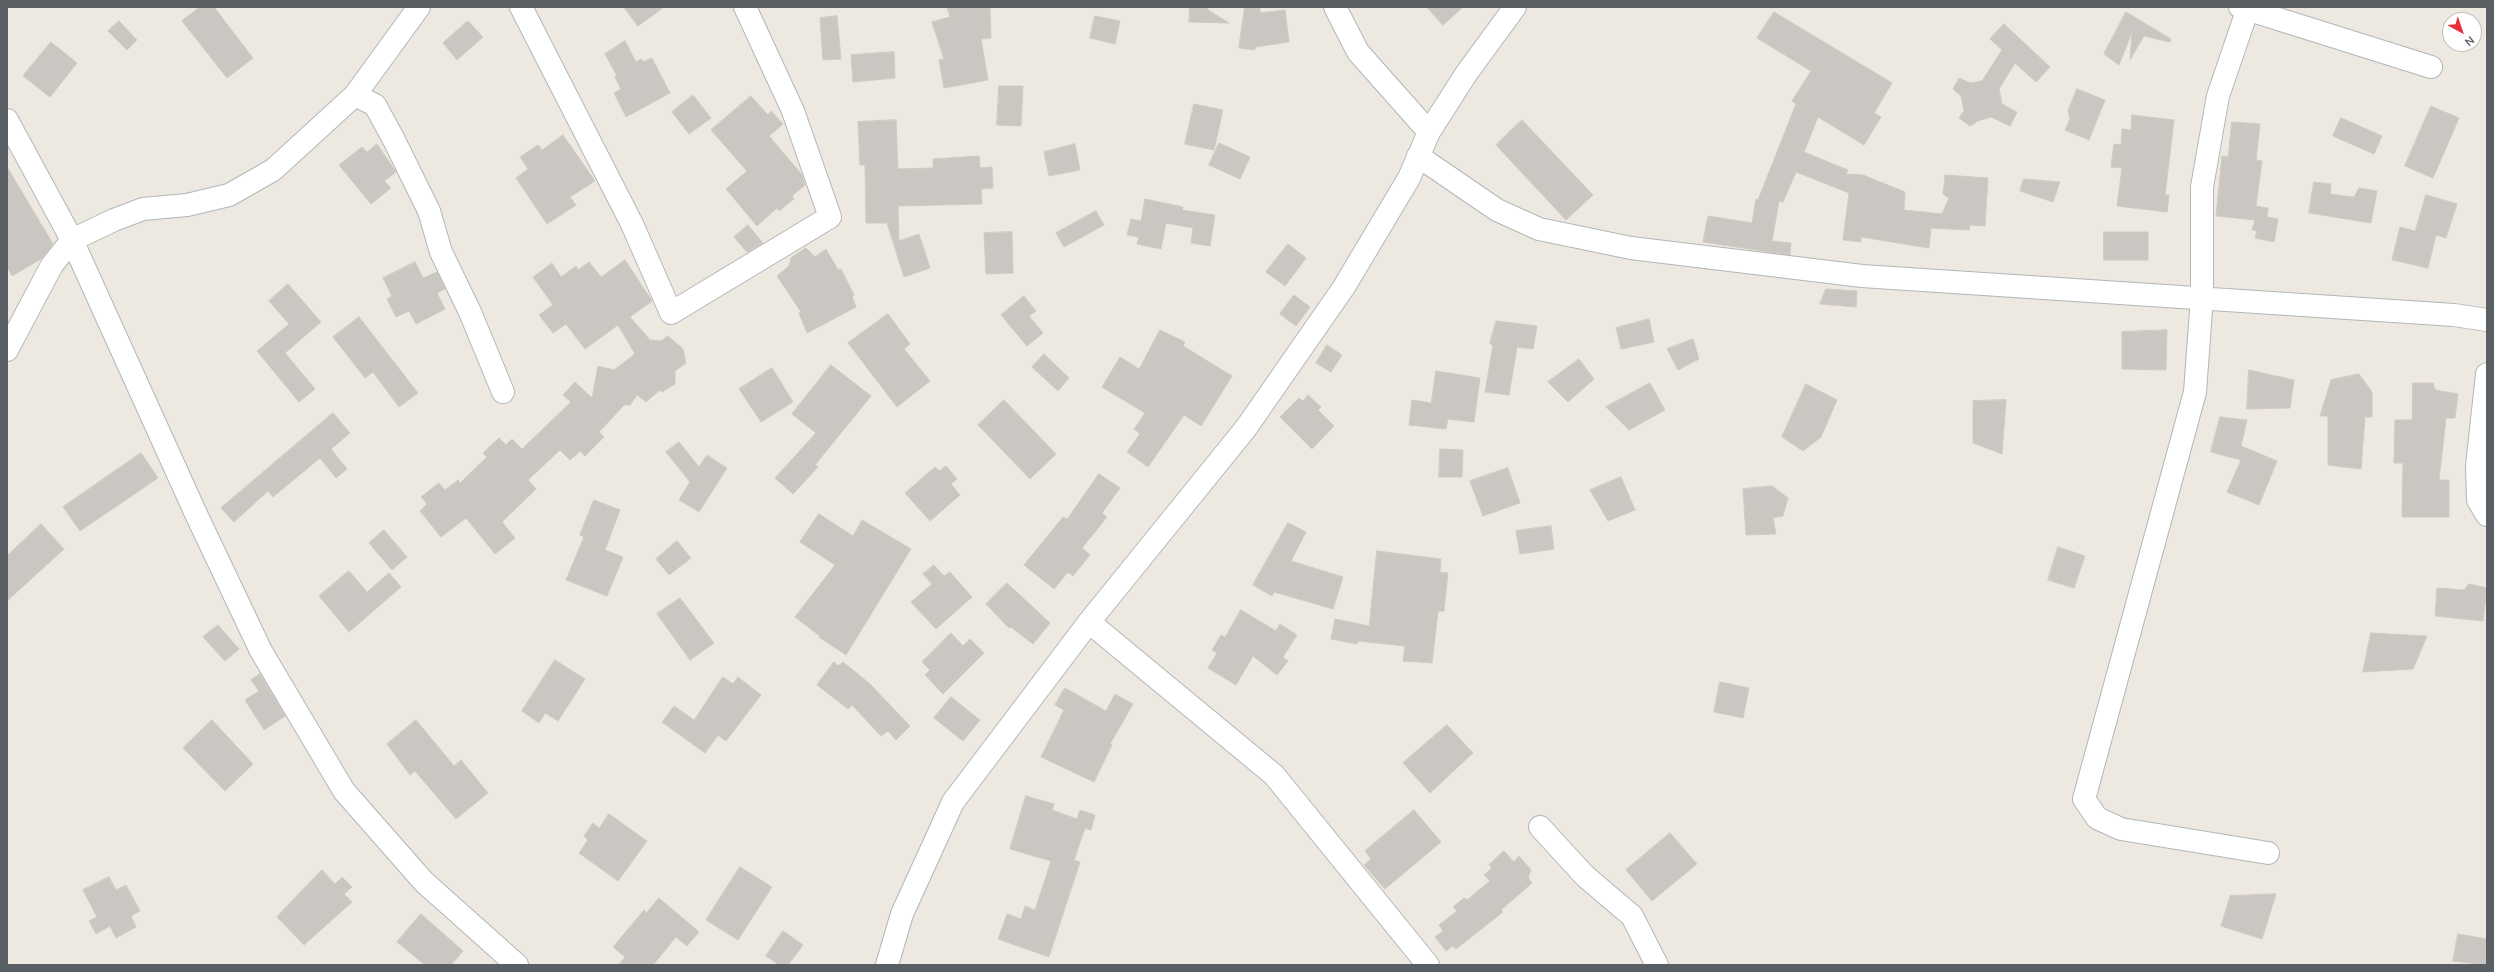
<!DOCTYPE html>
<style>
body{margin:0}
#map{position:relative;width:2494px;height:972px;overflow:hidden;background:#ede9e1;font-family:"Nunito Sans",sans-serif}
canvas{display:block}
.frame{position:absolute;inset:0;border:8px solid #5a5f63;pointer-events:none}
.north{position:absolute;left:2442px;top:12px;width:40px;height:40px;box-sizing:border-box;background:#fff;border:1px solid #bdbfc1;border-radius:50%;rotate:140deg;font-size:11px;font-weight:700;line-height:16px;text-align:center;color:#5a5f63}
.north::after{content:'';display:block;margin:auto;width:14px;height:18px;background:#ea2b38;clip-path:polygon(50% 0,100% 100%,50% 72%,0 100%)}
</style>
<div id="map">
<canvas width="2494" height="972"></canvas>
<div class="frame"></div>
<div class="north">N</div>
</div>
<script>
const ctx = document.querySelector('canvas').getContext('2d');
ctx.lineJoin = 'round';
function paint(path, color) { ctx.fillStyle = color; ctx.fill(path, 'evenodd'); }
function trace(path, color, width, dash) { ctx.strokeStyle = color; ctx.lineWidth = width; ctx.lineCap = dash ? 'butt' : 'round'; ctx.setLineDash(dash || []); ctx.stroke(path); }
const building = new Path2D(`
 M200 7H214L253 58 227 78 182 21Z
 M624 7H664L638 26Z
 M947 7H990L991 38 981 39 988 80 944 88 939 60 944 59 932 22 950 17Z
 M1190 7H1208V10L1229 23 1189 22Z
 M1245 7H1260V13L1285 10 1289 42 1255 47V50L1239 48Z
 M1427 7H1463L1443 25Z
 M1774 12 1892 83 1874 113 1881 117 1864 145 1818 117 1804 152 1848 170 1846 174 1863 175 1905 192 1904 210 1942 214 1949 198 1943 194 1945 175 1988 178 1985 226 1970 225 1969 230 1931 228 1929 248 1861 237V242L1843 240 1849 193 1796 172 1783 202 1779 201 1772 241 1791 243 1790 255 1703 242 1708 216 1752 223 1756 199 1758 200 1796 104 1792 101 1811 71 1757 38Z
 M2126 12 2171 39 2170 42 2144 36 2130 60 2132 32 2119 65 2104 54Z
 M837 16 841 59 823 60 820 18Z
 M1095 16 1120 21 1115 44 1090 38Z
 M119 21 137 40 127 50 108 31Z
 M468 21 483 37 457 60 443 43Z
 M2004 24 2050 67 2036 82 2015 63 1999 89 2002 104 2017 112 2010 126 1991 117 1978 121 1970 126 1959 118 1964 111 1961 96 1953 89 1959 78 1970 83 1982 81 2002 50 1990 39Z
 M625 41 636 62 641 59 643 62 652 58 670 93 626 117 614 93 621 89 615 77 617 76 605 54Z
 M51 42 77 63 50 97 23 76Z
 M894 52 895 78 853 82 851 55Z
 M999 86H1023L1021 126 997 125Z
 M2077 89 2105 100 2089 140 2065 130 2070 119 2068 111Z
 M693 95 711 118 689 134 672 112Z
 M751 96 768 115 771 111 783 124 769 136 802 175 805 185 792 196 794 199 779 211 777 208 757 226 726 189 747 171 711 130Z
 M1194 104 1223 110 1214 150 1185 144Z
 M2431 106 2459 118 2433 178 2405 166Z
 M2132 115 2174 120 2165 195H2169L2167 212 2117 206 2122 168 2111 167 2114 144 2121 145 2122 129 2131 130Z
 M2341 118 2382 136 2374 154 2333 136Z
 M896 120 898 169 933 168V159L979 156 980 168 992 167 993 188 981 189 982 204 898 206 899 241 919 234 930 268 904 277 887 223H866L865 165H860L858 122Z
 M1522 120 1593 195 1566 220 1496 145Z
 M2232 122 2260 124 2256 160 2262 161 2256 206 2268 208 2267 217 2278 219 2274 242 2255 238 2257 231 2252 230 2255 220 2216 216 2222 156 2228 157Z
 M563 135 595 181 570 197 576 205 547 224 516 178 528 169 520 157 538 145 542 150Z
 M1219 143 1250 157 1240 179 1209 165Z
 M377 144 396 172 384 181 391 188 371 204 339 165 362 147 367 152Z
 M1075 144 1080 170 1049 176 1044 152Z
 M7 167 53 244 41 259 12 276 7 267Z
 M2024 179 2060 182 2053 202 2020 191Z
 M2314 182 2331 184 2330 194 2354 197 2359 188 2377 191 2371 223 2309 213Z
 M2426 195 2457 204 2446 238 2436 235 2428 268 2392 260 2400 227 2415 231Z
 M1145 199 1183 207 1182 210 1215 215 1210 246 1191 243 1193 228 1166 223 1161 249 1137 244 1139 237 1127 235 1131 219 1141 221Z
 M1096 211 1104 225 1064 247 1056 233Z
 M748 225 763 243 747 252 734 237Z
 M1012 232 1013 273 986 274 984 233Z
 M2104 232H2148V260H2104Z
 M1288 244 1306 258 1285 286 1266 272Z
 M806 248 815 257 826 249 838 270 841 269 854 295 852 297 856 307 807 333 799 313 801 312 777 276 789 266 791 258Z
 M625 260 652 301 630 317 650 340 661 341 668 336 683 349 686 363 675 371V384L662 392 660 390 646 402 637 395 630 405H624L599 432 604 437 585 456 580 451 570 460 560 450 528 480 536 489 502 522 515 538 495 554 466 518 441 537 420 511 427 504 421 497 439 483 445 490 458 480 460 483 487 457 483 453 499 438 506 445 512 439 522 449 571 402 563 395 575 382 592 398 598 366 614 370 635 354 618 325 585 349 566 324 553 333 539 315 553 305 533 277 552 263 561 277 576 266 578 270 589 262 601 277Z
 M415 262 423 278 437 272 445 289 437 293 445 309 416 324 409 311 396 317 387 299 392 296 383 278Z
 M288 284 321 322 285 353 315 389 299 402 257 351 289 324 269 301Z
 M1826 289 1857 291 1856 307 1820 304Z
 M1294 295 1310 307 1296 326 1280 314Z
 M1024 296 1036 311 1029 316 1043 333 1027 346 1001 315Z
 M888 314 910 344 904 349 930 381 897 407 848 343Z
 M359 317 418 393 399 407 373 372 365 378 333 337Z
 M1649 319 1654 342 1621 349 1616 328Z
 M1496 321 1537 326 1533 349 1517 347 1509 395 1485 392 1493 345 1490 344Z
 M1160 330 1185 342 1183 346 1232 376 1201 426 1184 415 1148 467 1127 452 1140 434 1134 429 1145 413 1102 387 1120 357 1139 369Z
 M2167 330 2166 370 2122 369V332Z
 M1693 339 1699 359 1678 370 1667 349Z
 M1327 345 1342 355 1331 372 1316 363Z
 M1044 354 1069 378 1058 391 1032 367Z
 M1579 359 1594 379 1568 402 1548 382Z
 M831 365 871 396 815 465 818 467 793 494 775 478 816 433 792 414Z
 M772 368 793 402 761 422 739 389Z
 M2249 370 2294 380 2290 408 2247 409Z
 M1436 371 1480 378 1474 422 1448 419 1446 429 1409 425 1412 400 1431 403Z
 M2359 374 2372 392V417H2365L2361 469 2328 465V416H2320L2331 380Z
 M1650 383 1665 410 1629 430 1606 407Z
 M2413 383H2433L2435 390 2458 394 2455 418H2446L2439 480H2449V517H2402L2403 463H2394L2395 420H2412Z
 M1806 384 1837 400 1821 437 1803 451 1782 437Z
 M1308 395 1321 407 1318 410 1334 426 1312 449 1280 417 1299 398 1303 401Z
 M1004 400 1056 454 1030 479 978 425Z
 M2006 400 2002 454 1973 443V401Z
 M333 413 350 433 331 449 347 469 336 478 320 458 273 497 268 491 234 522 221 508Z
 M2220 417 2247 420 2241 446 2277 461 2259 505 2227 492 2241 460 2211 452Z
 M679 442 699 467 707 455 727 468 699 512 679 500 690 482 666 452Z
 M1440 449 1463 450 1462 477H1439Z
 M141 453 158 478 80 531 63 507Z
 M946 466 957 479 951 484 960 495 930 521 905 493 935 467 939 471Z
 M1508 468 1520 503 1483 516 1470 481Z
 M1099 474 1120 488 1102 513 1107 517 1082 548 1090 555 1073 576 1068 572 1054 589 1024 565 1063 517 1067 519Z
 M1621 477 1635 510 1608 521 1590 490Z
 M1772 486 1788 498 1783 516 1773 518 1776 534 1746 535 1743 489Z
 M594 500 620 510 605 550 623 557 607 596 566 580 584 537 580 535Z
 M819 514 853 536 862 520 911 549 846 655 819 637 820 636 795 617 835 565 800 542Z
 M1288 523 1306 532 1291 561 1343 577 1333 609 1274 592 1272 596 1253 585Z
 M41 524 64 549 7 601V556Z
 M1551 526 1554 549 1520 554 1516 531Z
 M384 530 407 557 392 570 369 543Z
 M677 541 691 558 669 575 656 559Z
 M2058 547 2085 556 2074 588 2048 580Z
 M1377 551 1441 559 1440 572 1448 573 1444 611H1438L1432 663 1403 661 1405 646 1358 641 1357 644 1331 639 1335 619 1369 626Z
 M934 565 944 576 950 572 972 597 936 629 911 602 932 584 923 574Z
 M349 571 367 592 389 573 401 587 349 632 319 596Z
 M1007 583 1050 623 1033 644 1011 627 1009 628 986 604Z
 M2469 584 2487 588 2483 621 2435 616 2437 588 2464 590Z
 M680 598 714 643 690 660 657 614Z
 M1241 610 1276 631 1280 624 1297 635 1283 657 1288 661 1277 675 1253 656 1236 685 1208 668 1217 653 1212 650 1221 635 1225 637Z
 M218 625 239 649 225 661 203 637Z
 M951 633 963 646 970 639 984 653 943 694 925 675 930 670 922 662Z
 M2371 633 2427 636 2413 669 2363 672Z
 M555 660 585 679 558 721 545 713 539 723 522 711Z
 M834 662 838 666 843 662 869 683 910 726 896 740 888 731 881 736 852 705 848 709 817 685Z
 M260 674 285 716 264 730 245 700 259 691 251 680Z
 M723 677 733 684 738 677 761 695 726 741 718 735 705 753 662 722 674 706 694 720Z
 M1720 682 1749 688 1743 718 1714 712Z
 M1065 688 1106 711 1115 694 1133 704 1110 744 1112 745 1094 782 1041 757 1064 710 1055 705Z
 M951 697 980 720 963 741 934 718Z
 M212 720 253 764 225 791 183 748Z
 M416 720 454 766 461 760 488 793 456 819 415 771 410 775 387 744Z
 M1447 725 1473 753 1430 793 1403 763Z
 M1026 796 1054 804 1052 810 1077 819 1080 810 1095 815 1091 830 1085 828 1074 860 1080 862 1049 957 998 939 1007 914 1021 919 1025 906 1035 910 1051 861 1010 849Z
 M1414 810 1441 842 1385 889 1364 865 1371 859 1365 851Z
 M609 814 647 841 618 881 579 853 588 840 584 836 593 823 599 828Z
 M1670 833 1697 864 1652 901 1626 870Z
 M1504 851 1514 862 1519 856 1531 870 1528 877 1532 883 1501 910 1503 912 1456 949 1453 946 1446 951 1435 937 1443 931 1439 925 1457 911 1453 907 1464 898 1467 900 1490 881 1484 875 1492 868 1489 865Z
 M740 867 772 887 738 940 706 920Z
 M322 870 335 884 342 877 352 887 344 894 352 902 304 945 277 917Z
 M109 877 116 890 126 885 140 911 131 916 136 927 116 938 110 926 96 934 89 921 97 917 83 890Z
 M2276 894 2262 939 2221 926 2230 896Z
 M659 898 699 932 687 946 676 937 653 965H619L625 957 613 947 644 910 646 913Z
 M421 914 463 951 451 965H425L397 942Z
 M783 931 803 945 788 965H779L766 956Z
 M2458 934 2487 939V965L2453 961Z`);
paint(building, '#cac6c1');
trace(building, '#d2cac0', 1);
const minor = new Path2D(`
 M521 7 632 224 671 313 830 217 793 111 745 7
 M1335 7 1358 52 1429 132
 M2240 7 2431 67
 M2247 11 2218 96 2202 187V297L2195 392 2084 799 2097 818 2121 829 2268 853
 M355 95 375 105 394 140 429 211 441 252 470 312 503 392
 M7 120 72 240 196 514 261 651 344 791 424 882 517 965
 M1418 156 1497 210 1539 229 1631 248 1862 276 2454 315 2487 320
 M7 350 52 265 72 240 114 220 143 209 187 205 229 195 273 170 355 95 419 7
 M2487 374 2477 466 2478 500 2487 515
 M1089 622 1274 775 1428 965
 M1540 827 1585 876 1632 916 1657 965
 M887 965 902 914 953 802 1089 622 1246 428 1344 287 1409 178 1429 132 1466 74 1515 7`);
trace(minor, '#b2b6b9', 24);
trace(minor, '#fff', 22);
</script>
